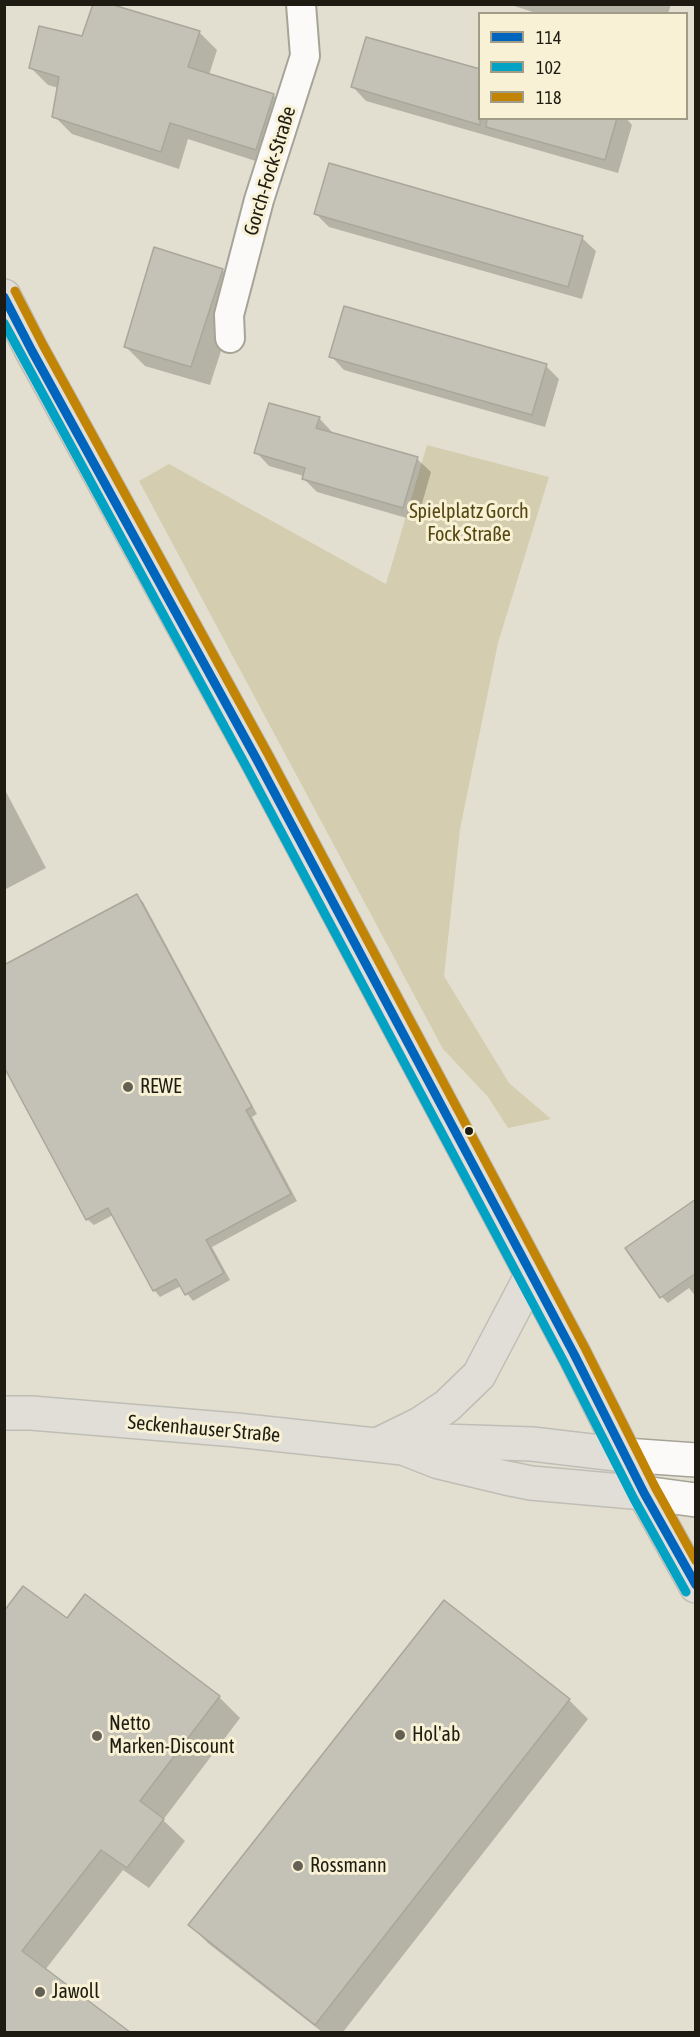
<!DOCTYPE html>
<meta charset="utf-8">
<style>
body{margin:0}
#map{position:relative;width:700px;height:2037px;overflow:hidden;background:#e3dfd0;font-family:"Asap Condensed",sans-serif}
canvas{display:block}
.frame{position:absolute;inset:0;border:6px solid #1e1c12;pointer-events:none}
.legend{position:absolute;left:478px;top:12px;width:210px;height:108px;box-sizing:border-box;background:#f8f1d5;border:2px solid #a19c87;margin:0;padding:8px 10px;list-style:none;font-size:18px;color:#1e1c12}
.legend li{display:flex;align-items:center;gap:12px;height:30px}
.legend b{width:30px;border:2px solid #a19c87}
</style>
<div id="map">
<canvas width="700" height="2037"></canvas>
<div class="frame"></div>
<ul class="legend">
<li><b style="height:8px;background:#0065bd"></b>114</li>
<li><b style="height:8px;background:#02a2c5"></b>102</li>
<li><b style="height:8px;background:#c18404"></b>118</li>
</ul>
</div>
<script>
const ctx = document.querySelector('canvas').getContext('2d');
ctx.lineJoin = 'round';
function paint(path, color) { ctx.fillStyle = color; ctx.fill(path, 'evenodd'); }
function trace(path, color, width, dash) { ctx.strokeStyle = color; ctx.lineWidth = width; ctx.lineCap = dash ? 'butt' : 'round'; ctx.setLineDash(dash || []); ctx.stroke(path); }
function drawText(font, color, halo, rows, align = 'center') {
  ctx.font = font + ' "Asap Condensed",sans-serif'; ctx.lineWidth = 6; ctx.setLineDash([]); ctx.textBaseline = 'middle'; ctx.strokeStyle = halo; ctx.fillStyle = color; for (const [text, x, y, turn = 0] of rows) {
    ctx.save(); ctx.translate(x, y); ctx.rotate((+turn || 0) * Math.PI / 180); ctx.textAlign = isNaN(turn) ? turn : align; if (halo) ctx.strokeText(text, 0, 0); ctx.fillText(text, 0, 0); ctx.restore();
  }
}
paint(new Path2D(`
 M427 445 549 477 498 643 460 829 444 976 509 1083 551 1119 508 1128 488 1097 443 1049 139 481 169 464 386 584Z`), '#d5cdaf');
paint(new Path2D(`
 M508 4H671L668 14H539Z
 M199 32 217 50 209 75 273 95 291 113 274 167 188 139 179 169 72 134 54 116 59 88 48 85 30 67 83 37Z
 M353 87 480 118H626L632 125 618 173 366 101Z
 M316 214 582 238 596 251 582 299 329 227Z
 M222 270 241 289 210 385 145 366 126 347Z
 M331 356 546 366 559 379 545 427 344 370Z
 M319 418 332 432V434L417 459 431 472 417 521 317 492 303 478 304 476 269 466 256 452Z
 M4 788 46 868 4 890Z
 M137 896 143 902 257 1114 252 1117 297 1201 212 1247 230 1280 193 1301 181 1286 160 1297 154 1290 113 1215 94 1225 87 1219Z
 M696 1200V1297L689 1288 668 1303 662 1297Z
 M444 1602 569 1700 588 1719 343 2032H322L209 1944 190 1925Z
 M4 1613 67 1620 219 1697 240 1718 163 1820 185 1841 149 1888 123 1870 45 1970 127 2032H4Z`), '#0003');
const building = new Path2D(`
 M93 4H110L200 31 188 67 274 94 256 150 170 123 161 152 52 117 59 77 29 68 39 26 82 36Z
 M366 37 480 69V125L351 87Z
 M487 118H617L605 160 486 127Z
 M329 163 583 236 568 287 314 214Z
 M154 247 223 269 191 367 124 347Z
 M344 306 547 364 532 415 329 357Z
 M269 403 320 417 316 428 418 457 403 508 302 479 305 468 254 453Z
 M137 894 252 1107 246 1110 291 1194 206 1240 224 1273 185 1295 176 1279 153 1291 108 1208 86 1220 4 1067V965Z
 M696 1199V1273L660 1298 625 1248Z
 M23 1586 67 1618 85 1594 220 1696 140 1801 164 1819 127 1868 101 1850 22 1951 130 2032H4V1611Z
 M444 1600 570 1699 315 2025 188 1925Z`);
paint(building, '#c4c1b6');
trace(building, '#a9a69a', 1.5);
const street = new Path2D(`
 M230 338 229 315 259 200 305 56 301 4`);
const secondary = new Path2D(`
 M625 1455 696 1460
 M644 1493 696 1500`);
const primary = new Path2D(`
 M4 296 32 351 257 760 574 1354 644 1493 696 1586
 M4 1413H31L236 1430 403 1448 439 1462 506 1478 531 1483 644 1493
 M377 1445 420 1424 447 1406 479 1375 531 1276
 M406 1448 442 1441 532 1444 625 1455`);
trace(street, '#a6a397', 32);
trace(secondary, '#a6a397', 36);
trace(primary, '#bfbeb6', 36);
trace(street, '#fbfaf8', 28);
trace(secondary, '#fbfaf8', 33);
trace(primary, '#e0ded7', 33);
trace(new Path2D(`
 M4 297 32 351 257 760 574 1354 644 1493 696 1585`), '#0065bd', 9);
trace(new Path2D(`
 M4 323 246 766 563 1360 634 1499 686 1592`), '#02a2c5', 9);
trace(new Path2D(`
 M15 291 43 345 268 754 585 1348 655 1487 696 1561`), '#c18404', 9);
for (const [x, y, r, color] of [
 [128,1087,6,"#636054"],
 [469,1131,5,"#1e1c12"],
 [400,1735,6,"#636054"],
 [97,1736,6,"#636054"],
 [298,1866,6,"#636054"],
 [40,1992,6,"#636054"]
]) { const dot = new Path2D(); dot.arc(x, y, r, 0, 2 * Math.PI); ctx.fillStyle = color; ctx.fill(dot); trace(dot, '#f8f1d5', 2); }
drawText('20px', '#1e1c12', '#f8f1d5', [
 ["Gorch-Fock-Straße",270,171,-73],
 ["Seckenhauser Straße",204,1429,5]
]);
drawText('20px', '#544711', '#f8f1d5', [
 ["Spielplatz Gorch",469,512],
 ["Fock Straße",469,535]
]);
drawText('20px', '#1e1c12', '#f8f1d5', [
 ["REWE",140,1087],
 ["Netto",109,1724],
 ["Marken-Discount",109,1747],
 ["Hol'ab",412,1735],
 ["Rossmann",310,1866],
 ["Jawoll",52,1992]
], 'left');
</script>
